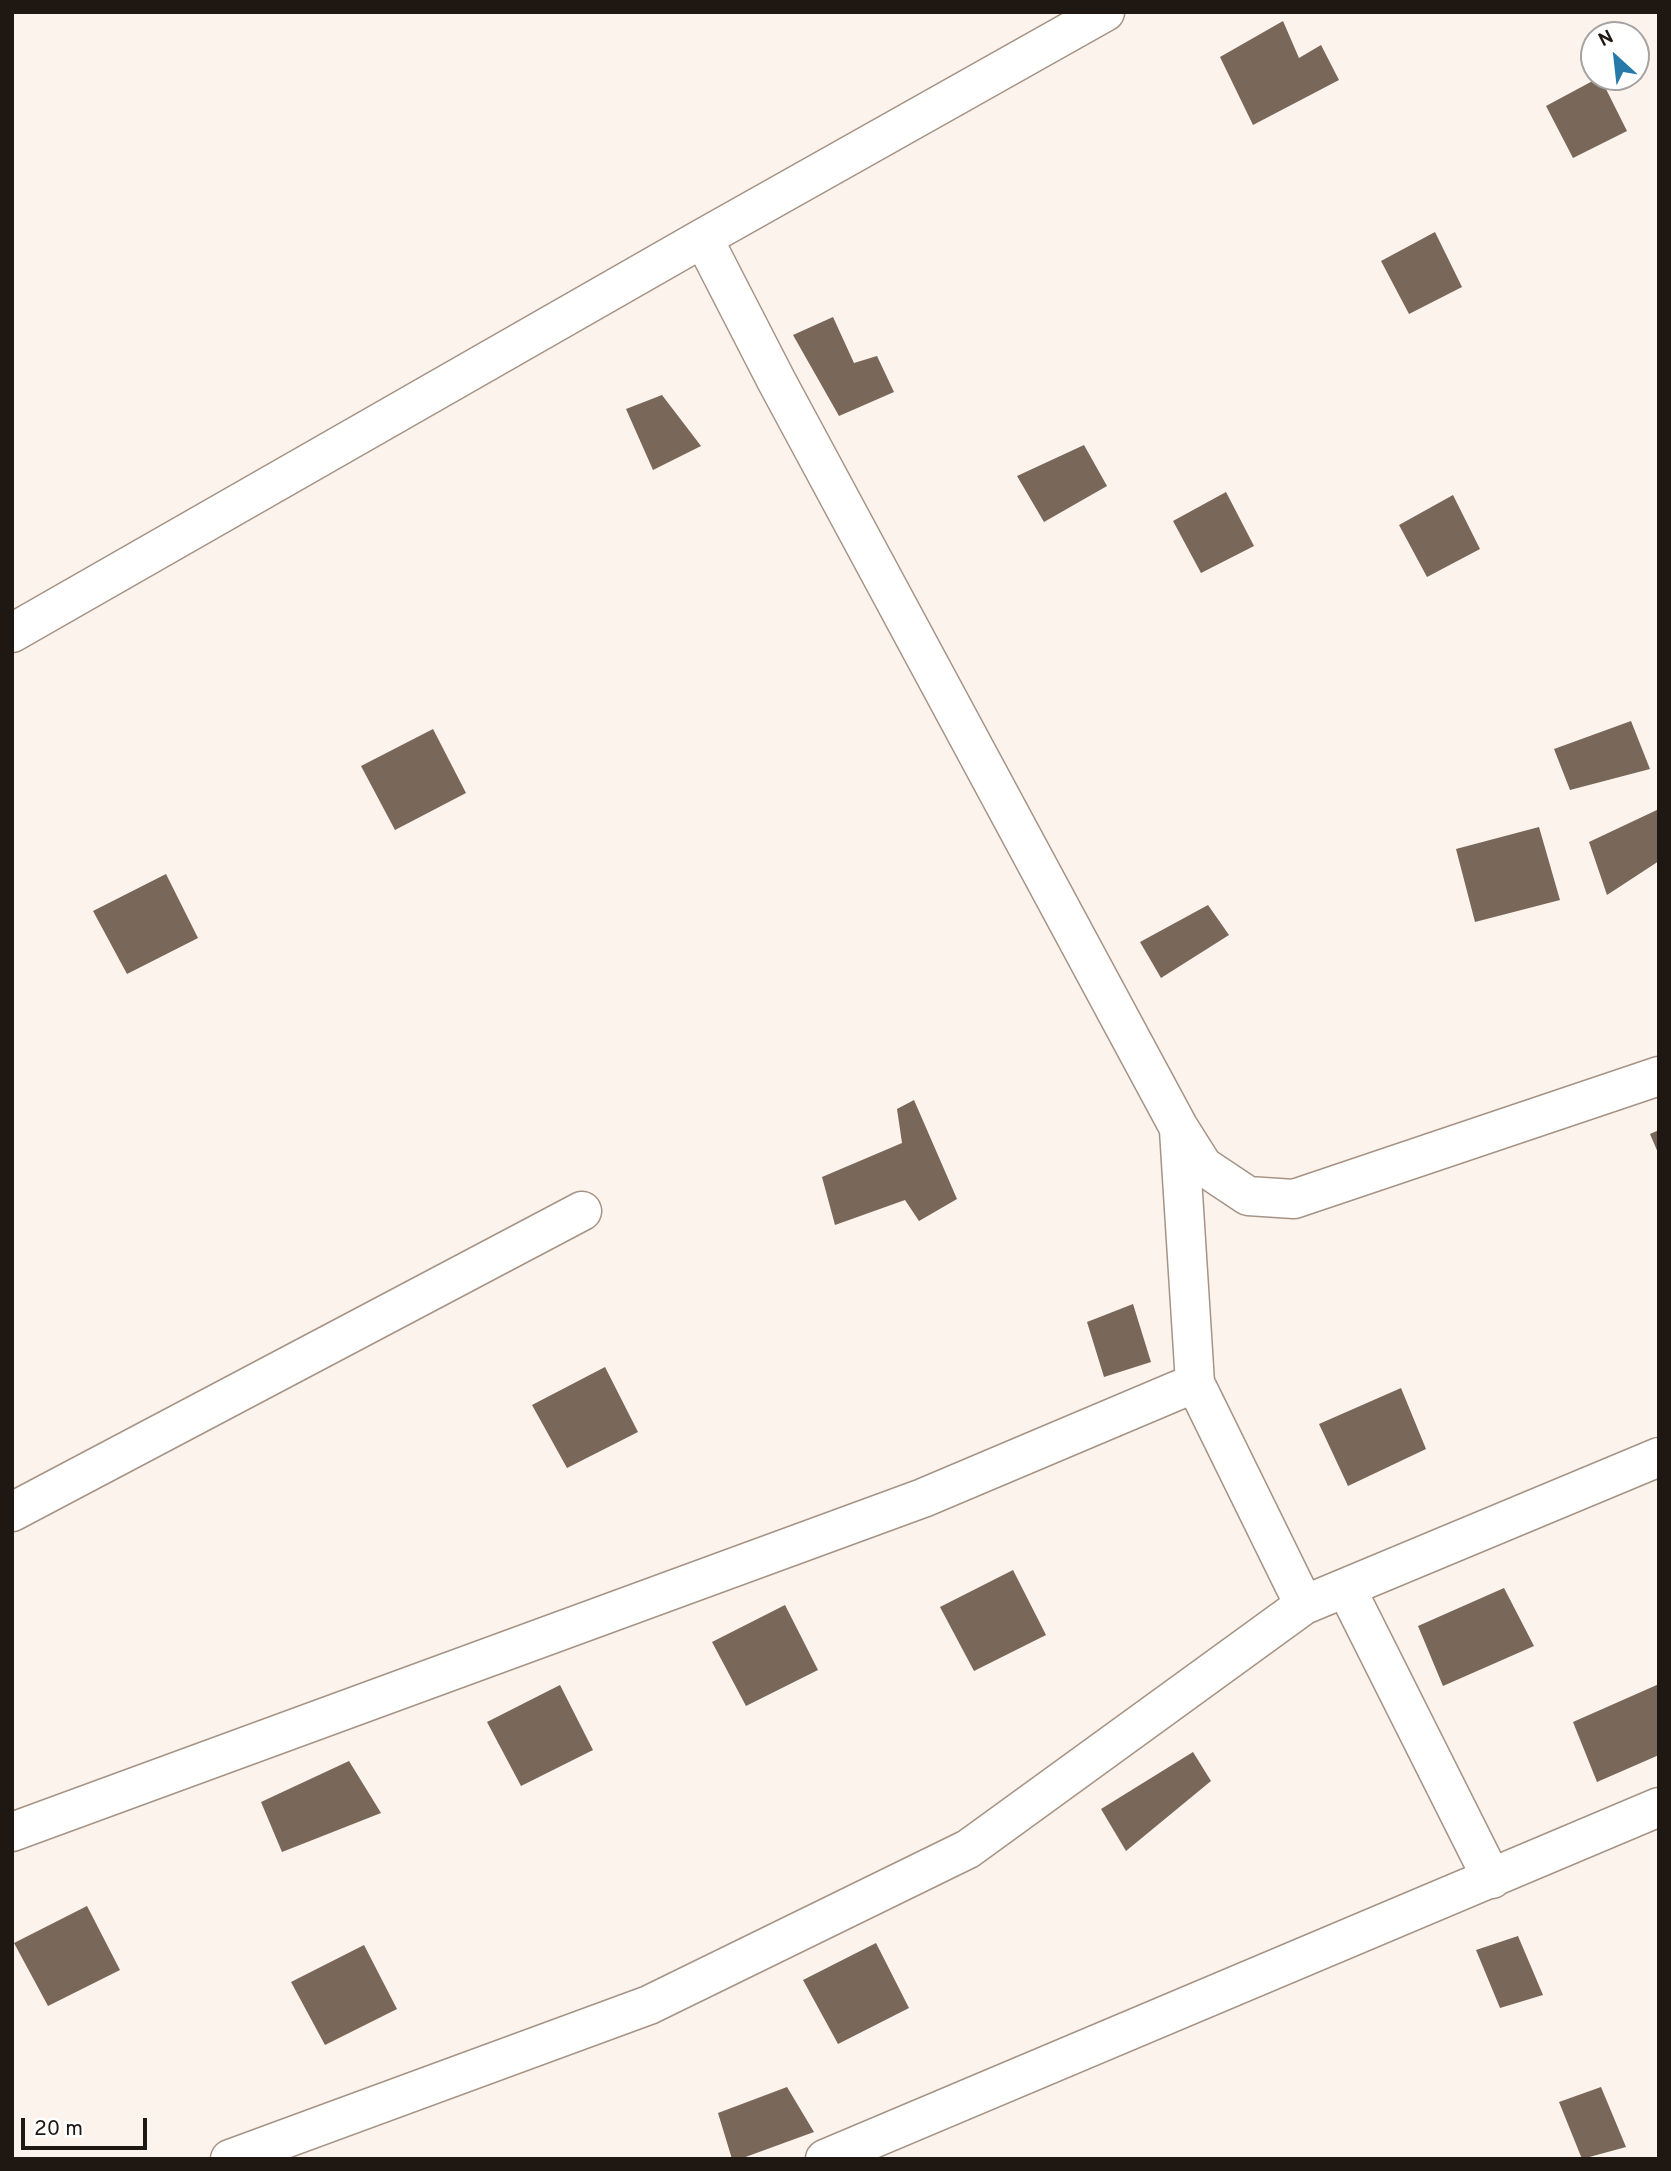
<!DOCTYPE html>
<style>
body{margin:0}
#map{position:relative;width:1671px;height:2171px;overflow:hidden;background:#fcf3ed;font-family:Overpass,sans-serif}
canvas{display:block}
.frame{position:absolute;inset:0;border:14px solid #1f1712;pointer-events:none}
.north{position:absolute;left:1580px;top:21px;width:70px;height:70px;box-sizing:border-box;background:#fff;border:2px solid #a5a2a0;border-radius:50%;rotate:333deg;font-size:19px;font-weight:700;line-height:28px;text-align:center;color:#1f1712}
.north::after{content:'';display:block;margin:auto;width:24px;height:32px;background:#2679a9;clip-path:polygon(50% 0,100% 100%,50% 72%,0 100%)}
.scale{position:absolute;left:21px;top:2118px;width:126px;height:32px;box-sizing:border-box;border:4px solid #1f1712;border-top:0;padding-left:9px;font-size:21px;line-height:24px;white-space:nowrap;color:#1f1712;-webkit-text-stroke:5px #fff;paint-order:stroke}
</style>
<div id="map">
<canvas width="1671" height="2171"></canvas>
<div class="frame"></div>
<div class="north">N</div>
<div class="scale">20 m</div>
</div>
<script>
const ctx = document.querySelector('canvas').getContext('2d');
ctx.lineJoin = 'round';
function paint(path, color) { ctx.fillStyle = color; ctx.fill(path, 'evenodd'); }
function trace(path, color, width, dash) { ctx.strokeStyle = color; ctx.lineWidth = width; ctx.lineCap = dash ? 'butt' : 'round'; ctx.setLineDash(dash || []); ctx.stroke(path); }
paint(new Path2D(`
 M1283 21 1299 58 1321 45 1339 80 1253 125 1220 57Z
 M1600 77 1627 131 1573 158 1546 106Z
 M1435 232 1462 287 1409 314 1381 261Z
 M833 317 854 363 877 356 894 392 839 416 793 335Z
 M662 395 701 446 653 470 626 409Z
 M1084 445 1107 486 1044 522 1017 476Z
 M1226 492 1254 546 1201 573 1173 521Z
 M1453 495 1480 549 1427 577 1399 525Z
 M1631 721 1650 769 1570 790 1554 749Z
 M433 729 466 793 395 830 361 766Z
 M1659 809V861L1607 895 1589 842Z
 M1539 827 1560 900 1475 922 1456 849Z
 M166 874 198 938 127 974 93 911Z
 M1208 905 1229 935 1161 978 1140 942Z
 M914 1100 957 1199 919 1221 905 1200 835 1225 822 1177 902 1143 897 1109Z
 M1659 1130V1155L1650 1134Z
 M1133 1304 1151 1362 1104 1377 1087 1322Z
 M605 1367 638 1432 567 1468 532 1405Z
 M1401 1388 1426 1449 1348 1486 1319 1424Z
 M1013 1570 1046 1635 974 1671 940 1607Z
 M1504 1588 1534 1646 1443 1686 1418 1626Z
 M785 1605 818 1670 746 1706 712 1642Z
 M1659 1684V1755L1597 1782 1573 1722Z
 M560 1685 593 1750 521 1786 487 1722Z
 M1193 1752 1211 1781 1126 1851 1101 1809Z
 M349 1761 381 1813 282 1852 261 1802Z
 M87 1906 120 1970 48 2006 14 1943Z
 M1518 1936 1543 1995 1500 2008 1476 1950Z
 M876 1943 909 2008 838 2044 803 1980Z
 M364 1945 397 2009 325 2045 291 1982Z
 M787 2087 814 2132 740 2159H732L718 2113Z
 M1601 2087 1626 2147 1582 2159 1559 2102Z`), '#796759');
const minor = new Path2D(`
 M703 238 776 380 1179 1128 1203 1166 1248 1196 1294 1199 1659 1076
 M12 633 703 238 1105 12
 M1195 1383 1304 1605
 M12 1512 582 1211
 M1346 1588 1492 1879
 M12 1832 923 1498 1195 1383 1179 1130
 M230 2159 649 2005 968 1849 1304 1605 1659 1457
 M825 2159 1659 1807`);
trace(minor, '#a69384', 41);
trace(minor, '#fff', 38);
</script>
